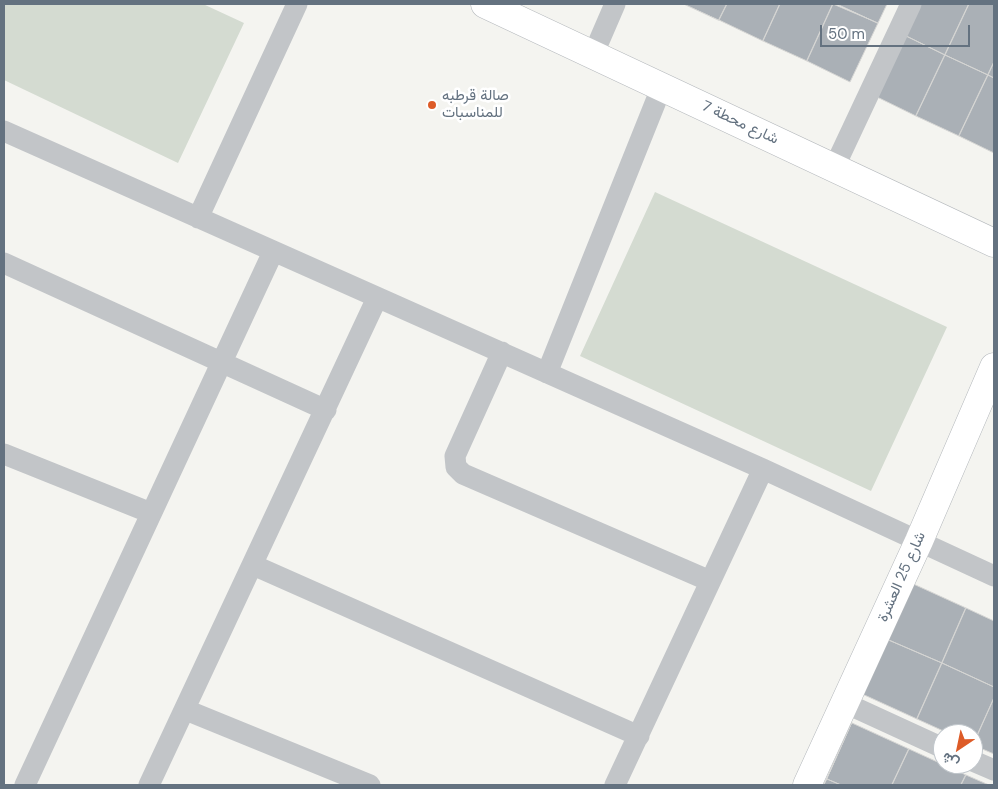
<!DOCTYPE html>
<meta charset="utf-8">
<style>
body{margin:0}
#map{position:relative;width:998px;height:789px;overflow:hidden;background:#f4f4f0;font-family:"DM Sans",Vazirmatn,sans-serif}
canvas{display:block}
.frame{position:absolute;inset:0;border:5px solid #647280;pointer-events:none}
.north{position:absolute;left:933px;top:724px;width:50px;height:50px;box-sizing:border-box;background:#fff;border:1px solid #c1c7cc;border-radius:50%;rotate:214deg;font-size:14px;font-weight:700;line-height:20px;text-align:center;color:#647280}
.north::after{content:'';display:block;margin:auto;width:18px;height:22px;background:#dd5b27;clip-path:polygon(50% 0,100% 100%,50% 72%,0 100%)}
.scale{position:absolute;left:820px;top:25px;width:150px;height:22px;box-sizing:border-box;border:2px solid #647280;border-top:0;padding-left:6px;font-size:15px;line-height:18px;white-space:nowrap;color:#647280;-webkit-text-stroke:4px #fff;paint-order:stroke}
</style>
<div id="map">
<canvas width="998" height="789"></canvas>
<div class="frame"></div>
<div class="north">ش</div>
<div class="scale">50 m</div>
</div>
<script>
const ctx = document.querySelector('canvas').getContext('2d');
ctx.lineJoin = 'round';
function paint(path, color) { ctx.fillStyle = color; ctx.fill(path, 'evenodd'); }
function trace(path, color, width, dash) { ctx.strokeStyle = color; ctx.lineWidth = width; ctx.lineCap = dash ? 'butt' : 'round'; ctx.setLineDash(dash || []); ctx.stroke(path); }
function drawText(font, color, halo, rows, align = 'center') {
  ctx.font = font + ' "DM Sans",Vazirmatn,sans-serif'; ctx.lineWidth = 5; ctx.setLineDash([]); ctx.textBaseline = 'middle'; ctx.strokeStyle = halo; ctx.fillStyle = color; for (const [text, x, y, turn = 0] of rows) {
    ctx.save(); ctx.translate(x, y); ctx.rotate((+turn || 0) * Math.PI / 180); ctx.textAlign = isNaN(turn) ? turn : align; if (halo) ctx.strokeText(text, 0, 0); ctx.fillText(text, 0, 0); ctx.restore();
  }
}
paint(new Path2D(`
 M4 4H203L244 23 178 163 4 80Z
 M655 192 947 327 871 491 580 356Z`), '#d4dbd1');
const building = new Path2D(`
 M684 4H727L719 20Z
 M727 4H780L763 41 719 20Z
 M780 4H833L807 61 763 41Z
 M833 4 878 23 850 82 807 61Z
 M837 4H887L878 23Z
 M916 4H969L945 55 902 34Z
 M969 4H994V62L988 75 945 55Z
 M902 34 945 55 916 116 873 95Z
 M945 55 988 75 959 136 916 116Z
 M994 62V78L988 75Z
 M988 75 994 78V153L959 136Z
 M909 582 966 608 942 663 884 638Z
 M966 608 994 621V687L942 663Z
 M884 638 942 663 917 719 860 693Z
 M942 663 994 687V698L973 745V734H950L917 719Z
 M994 698V754L973 745Z
 M852 723 909 749 892 785H841L827 779Z
 M909 749 966 775 961 785H892Z
 M966 775 989 785H961Z
 M827 779 841 785H824Z`);
paint(building, '#aab0b6');
trace(building, '#d5d5d3', 1);
const secondary = new Path2D(`
 M485 4 994 243
 M807 785 919 541 994 367`);
trace(secondary, '#b4b8bc', 29);
trace(new Path2D(`
 M593 55 615 4
 M4 131 763 469 994 576
 M834 168 911 4
 M198 218 297 4
 M4 263 326 410
 M502 352 455 456 456 467 463 474 710 581
 M547 373 662 86
 M4 454 151 513
 M253 565 639 736
 M845 703 943 748
 M186 710 370 785
 M973 761 994 770
 M25 785 273 252
 M149 785 377 298
 M615 785 763 469`), '#c2c5c8', 21);
trace(secondary, '#fff', 28);
for (const [x, y, r, color] of [
 [432,105,5,"#dd5b27"]
]) { const dot = new Path2D(); dot.arc(x, y, r, 0, 2 * Math.PI); ctx.fillStyle = color; ctx.fill(dot); trace(dot, '#fff', 2); }
drawText('15px', '#647280', '#fff', [
 ["صالة قرطبه",442,96],
 ["للمناسبات",442,113]
], 'left');
drawText('15px', '#647280', '#fff', [
 ["شارع محطة 7",740,123,25],
 ["شارع 25 العشرة",902,577,-66]
]);
</script>
